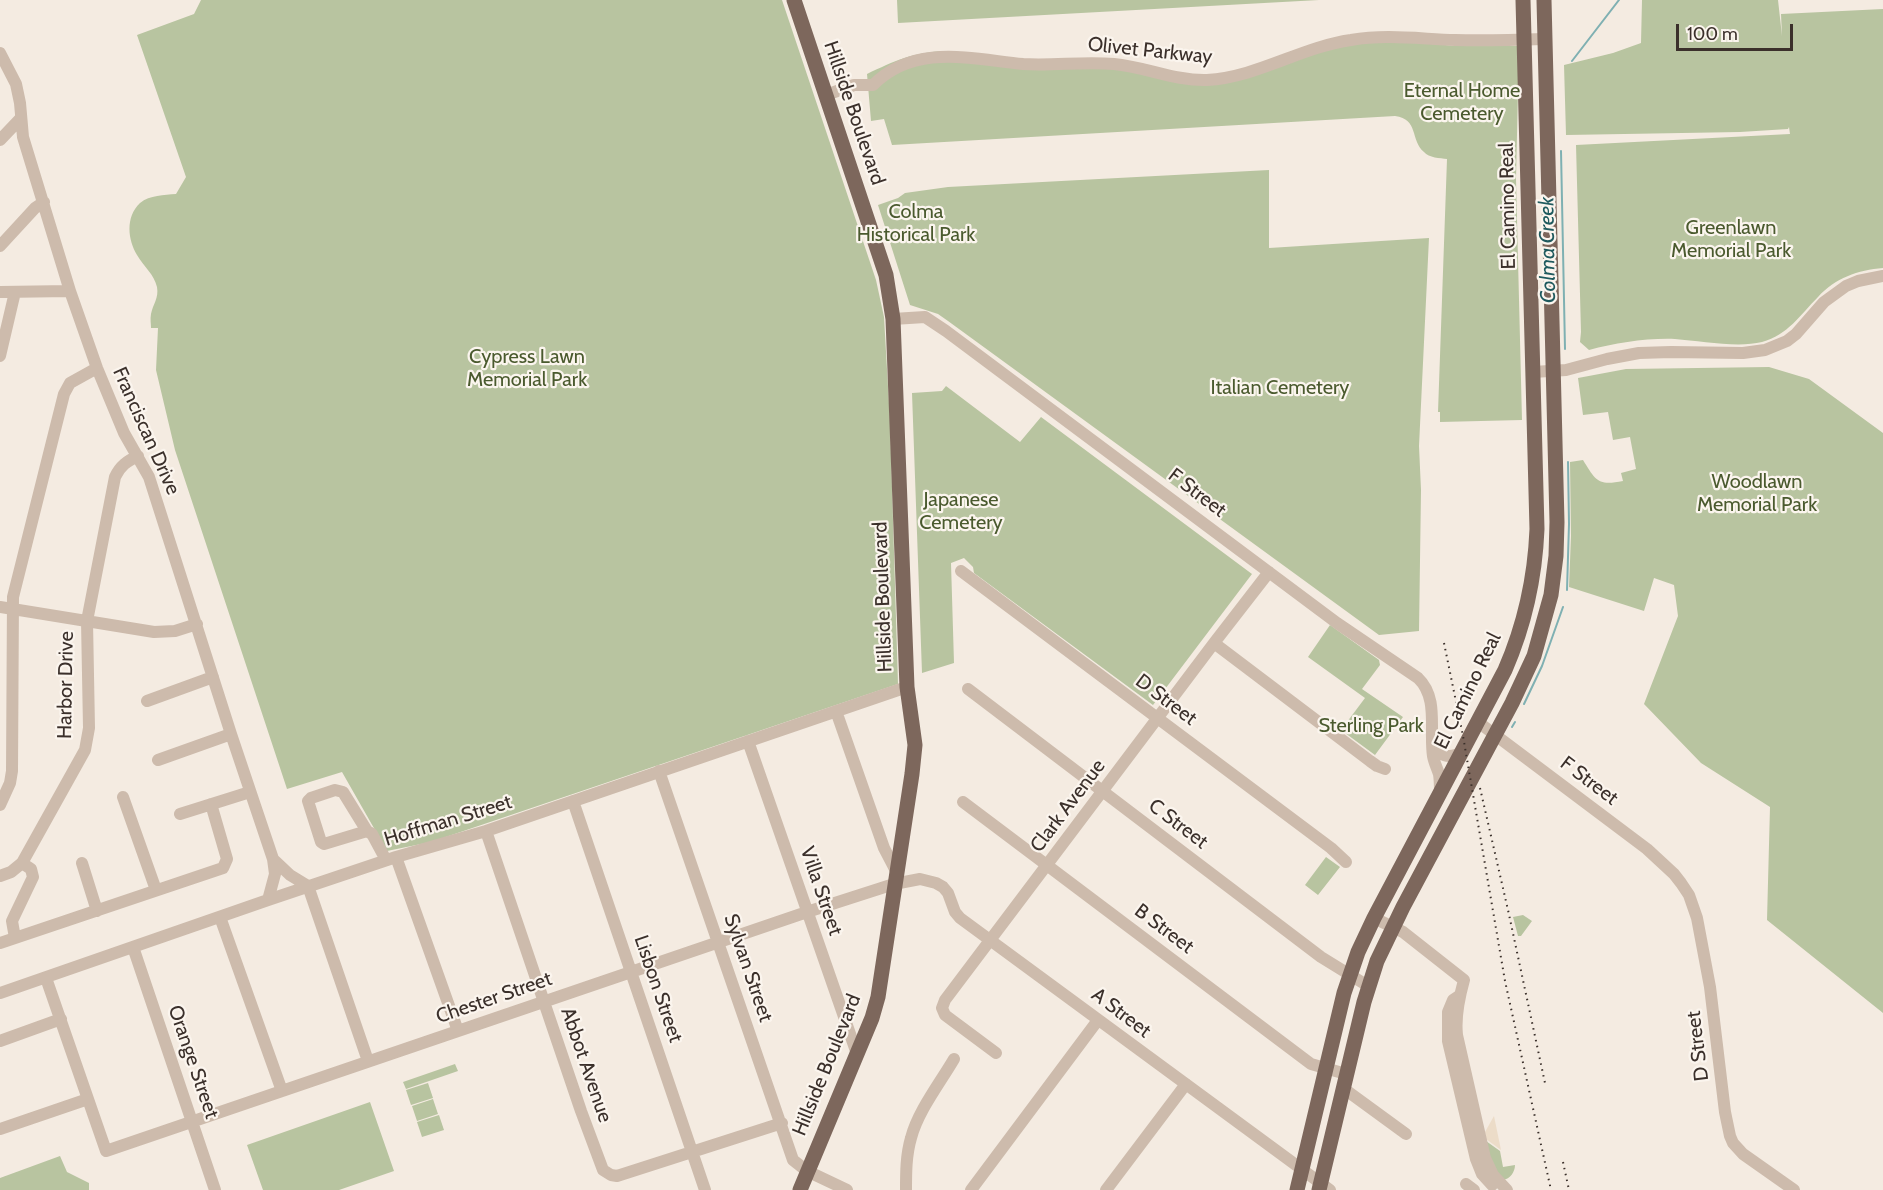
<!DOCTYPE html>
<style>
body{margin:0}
#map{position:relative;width:1883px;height:1190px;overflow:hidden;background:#f4ebe1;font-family:Cabin,sans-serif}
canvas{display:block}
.scale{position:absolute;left:1676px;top:24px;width:117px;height:27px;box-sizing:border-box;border:3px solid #3b302b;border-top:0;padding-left:8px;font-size:18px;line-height:21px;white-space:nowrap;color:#3b302b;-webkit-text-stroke:4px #fbf5ee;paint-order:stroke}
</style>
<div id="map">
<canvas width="1883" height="1190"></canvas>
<div class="scale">100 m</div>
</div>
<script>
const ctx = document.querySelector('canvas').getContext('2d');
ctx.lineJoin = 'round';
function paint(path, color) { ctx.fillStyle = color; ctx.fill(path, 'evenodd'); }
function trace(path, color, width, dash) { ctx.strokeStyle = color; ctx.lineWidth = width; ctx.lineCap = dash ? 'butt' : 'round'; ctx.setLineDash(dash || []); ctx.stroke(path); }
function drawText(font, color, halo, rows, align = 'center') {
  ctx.font = font + ' Cabin,sans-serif'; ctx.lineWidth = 4.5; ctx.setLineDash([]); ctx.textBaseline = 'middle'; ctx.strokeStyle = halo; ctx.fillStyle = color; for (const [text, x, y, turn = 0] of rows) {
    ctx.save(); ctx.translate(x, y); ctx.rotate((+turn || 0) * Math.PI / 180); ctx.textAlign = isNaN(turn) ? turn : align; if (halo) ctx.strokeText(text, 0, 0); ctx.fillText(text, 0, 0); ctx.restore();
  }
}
paint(new Path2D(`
 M201 0H782L876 280 884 317 890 421 898 684 431 842 387 851 342 772 287 789 175 450 156 370 158 328H151C151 324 150 319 151 314 153 304 159 298 157 287 154 274 144 267 137 255 128 240 125 217 140 203 150 195 164 195 176 194L186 177 137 35 194 14Z
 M897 0H1319L898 23Z
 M1642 0H1778L1782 36 1781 14 1883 9V268C1858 270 1835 278 1818 297 1800 315 1788 335 1762 342 1738 348 1701 341 1675 339 1646 338 1616 343 1589 350L1580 342 1581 332 1576 145 1790 134 1789 127 1788 129 1740 132 1566 135 1564 65 1613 53 1641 43Z
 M1363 38 1457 46H1519L1516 179 1522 420 1440 422V412H1438L1447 159C1440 158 1429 158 1424 152 1410 140 1419 119 1395 116L892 145 884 119 871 121 867 74C894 61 914 52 945 51L1215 78Z
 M1269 170V248L1429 238 1419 446 1421 490 1419 631 1379 635 948 321 938 314 910 305 878 205 898 198 905 193 948 187Z
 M1769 367 1809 379 1883 433V1013L1767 920 1770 807 1701 763 1644 704 1678 616 1674 585 1654 578 1644 611 1569 587 1571 536 1570 462 1583 460C1596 481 1598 486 1623 481L1621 473 1636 469 1630 437 1613 440 1608 412 1583 415 1578 378 1626 369Z
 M946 386 1020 442 1041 417 1252 574 1153 705 974 573 973 567 964 558 951 563 954 663 922 673 912 393 942 391Z
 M1330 625 1379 660 1380 665 1362 689 1403 717 1375 755 1341 730 1365 698 1308 657Z
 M1326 857 1340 867 1318 895 1305 885Z
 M1523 915 1532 921 1521 936H1518L1513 917Z
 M455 1064 458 1071 406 1089 403 1082Z
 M428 1083 433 1098 411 1105 406 1090Z
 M433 1099 438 1114 417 1121 412 1106Z
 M370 1102 394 1171 339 1190H263L247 1145Z
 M439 1115 444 1130 422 1137 417 1122Z
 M1486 1141 1500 1151 1503 1167 1515 1165C1515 1175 1504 1186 1496 1175 1491 1168 1489 1149 1486 1141Z
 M60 1156 67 1172 89 1183V1190H0V1178Z`), '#b8c4a0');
paint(new Path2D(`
 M1494 1116 1501 1150 1486 1139 1485 1132Z`), '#ecdcc8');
trace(new Path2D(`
 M1572 61 1619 0
 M1561 151 1565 349
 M1567 590 1569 524 1568 462
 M1524 704 1542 666 1563 607
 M1512 727 1515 722`), '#7fb0b2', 2);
trace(new Path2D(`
 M0 53 16 84 20 103 23 137 70 291 97 368 124 433 149 477 231 734 273 859 275 874 268 900
 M826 95 854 85H873C915 43 971 59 1023 64 1054 66 1084 61 1114 64 1146 67 1175 81 1207 80 1258 77 1301 47 1351 40 1386 34 1420 39 1455 40 1485 41 1515 40 1545 39
 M0 140 21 118
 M0 246 35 208 44 202
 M0 292 70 291
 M893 319 925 317 946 331 1337 623 1418 678C1439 698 1429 730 1433 756 1434 762 1437 768 1439 774 1440 780 1440 787 1440 793
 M0 356 15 292
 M1533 372 1566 370 1607 359 1639 353 1671 352 1743 353 1765 350 1787 341 1796 334 1824 302 1846 286 1858 281 1883 276
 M961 571 1331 848 1346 862
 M0 607 154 632 175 631 197 624
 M1214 643 1370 761 1377 766 1385 769
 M968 689 1321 957 1368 986
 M147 701 213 677
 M836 711 884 848 896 871
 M1478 722 1647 849 1674 874 1681 883 1689 895 1697 918 1710 987 1725 1112 1730 1136 1733 1143 1743 1154 1794 1190
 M748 741 857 1054
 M1433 742C1438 757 1449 759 1462 752
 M158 760 231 734
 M659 771 793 1160 807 1171 847 1190
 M123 797 156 890
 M573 801 705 1190
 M963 802 1311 1064 1346 1074
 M0 805 10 783 12 771 13 597 64 394 70 383 97 368
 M180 814 250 792
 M367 831 324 844 321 842 308 801 311 798 335 790 343 792 367 831 372 834 386 860
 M486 831 581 1111 603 1170 611 1175 617 1176 782 1123
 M396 857 458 1031
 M273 859 290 875 308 886 368 1061
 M82 863 97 911
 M0 876 11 872 22 863
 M220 917 282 1091
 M1374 918 1403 932 1464 980C1459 998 1455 1017 1457 1035L1485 1158 1493 1175 1507 1190
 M15 938 12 921 33 877 31 869 22 863 85 750 89 728 87 621 115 477C120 466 127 461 138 456
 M0 943 223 868 227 859 211 804
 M133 947 215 1190
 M46 978 106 1151 807 912 894 884 920 879 936 883 943 887 948 893 955 912 960 918 1330 1190
 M0 993 268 900 396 857 486 831 907 687
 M1459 996 1453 1000 1448 1012V1041L1476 1159 1482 1174 1492 1185
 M0 1041 61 1019
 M996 1053 945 1015 942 1008 945 1000 1214 643 1269 572
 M1343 1088 1406 1134
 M0 1129 88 1099
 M1466 1184 1474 1190
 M906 1190C906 1173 906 1155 911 1138 918 1111 940 1083 954 1059
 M971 1190 1098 1020
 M1106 1190 1186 1084`), '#cdbbac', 12);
trace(new Path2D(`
 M794 0 886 275 893 319 907 687 915 745 912 774 878 997 872 1018 800 1190
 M1297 1190 1344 993 1358 952 1374 918 1505 670C1525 624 1535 578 1537 529L1523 0
 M1319 1190 1364 1002 1377 961 1403 907 1512 703 1534 656 1551 595 1556 556 1557 522 1544 0`), '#7d675c', 15);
trace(new Path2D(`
 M1444 643 1463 736 1505 981 1551 1190
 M1480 788 1508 910 1545 1083
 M1563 1162 1569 1190`), '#3b302b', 2, [1.5, 4.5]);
drawText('20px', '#3b302b', '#fbf5ee', [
 ["Olivet Parkway",1150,51,6],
 ["Hillside Boulevard",854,113,71],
 ["El Camino Real",1508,206,-91],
 ["Franciscan Drive",146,431,66],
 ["F Street",1197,493,37],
 ["Hillside Boulevard",883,597,-92],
 ["Harbor Drive",66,685,-89],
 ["El Camino Real",1468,691,-64],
 ["D Street",1166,700,37],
 ["F Street",1589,781,37],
 ["Clark Avenue",1068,806,-53],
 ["Hoffman Street",448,821,-17],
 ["C Street",1178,824,37],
 ["Villa Street",821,891,71],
 ["B Street",1164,929,37],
 ["Sylvan Street",748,968,71],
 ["Lisbon Street",658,989,71],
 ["Chester Street",494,998,-19],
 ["A Street",1121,1013,37],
 ["D Street",1698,1046,-97],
 ["Orange Street",193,1062,71],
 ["Abbot Avenue",586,1065,71],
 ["Hillside Boulevard",827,1065,-68]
]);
drawText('20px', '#4a5a2e', '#fbf5ee', [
 ["Eternal Home",1462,91],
 ["Cemetery",1462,114],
 ["Colma",916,212],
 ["Historical Park",916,235],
 ["Greenlawn",1731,228],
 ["Memorial Park",1731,251],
 ["Cypress Lawn",527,357],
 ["Memorial Park",527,380],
 ["Italian Cemetery",1280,388],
 ["Woodlawn",1757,482],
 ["Memorial Park",1757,505],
 ["Japanese",961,500],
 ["Cemetery",961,523],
 ["Sterling Park",1371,726]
]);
drawText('italic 21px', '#1f5a5e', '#fbf5ee', [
 ["Colma Creek",1548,250,-91]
]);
</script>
